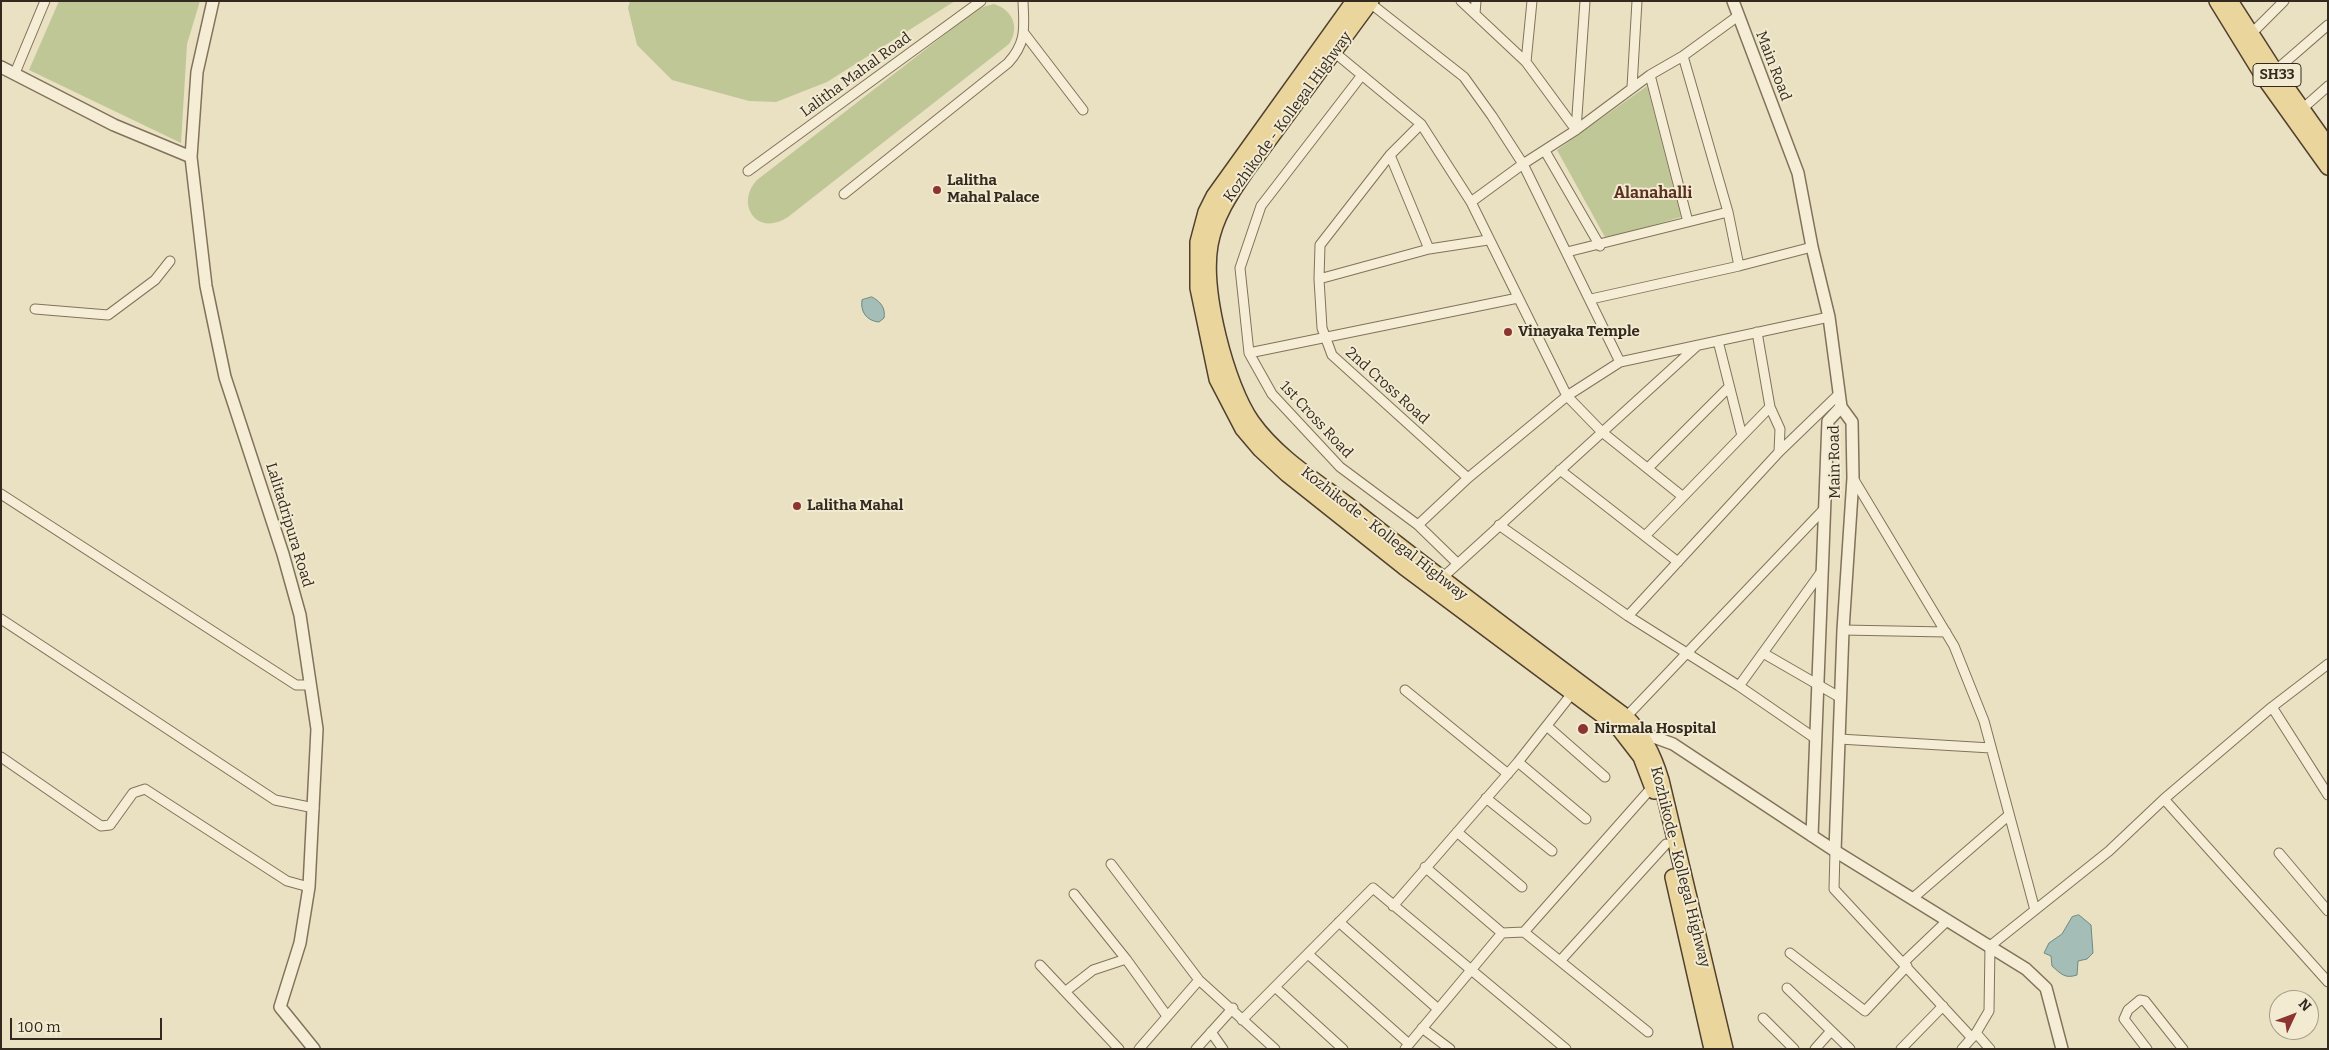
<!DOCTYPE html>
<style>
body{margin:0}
#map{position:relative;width:2329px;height:1050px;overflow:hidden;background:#eae0c2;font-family:Bitter,serif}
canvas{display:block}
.frame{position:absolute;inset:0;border:2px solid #33291e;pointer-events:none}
.north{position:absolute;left:2269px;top:990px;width:50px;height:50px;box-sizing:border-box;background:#f2ead1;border:1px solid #a69d89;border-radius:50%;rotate:47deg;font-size:14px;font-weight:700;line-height:20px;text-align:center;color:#33291e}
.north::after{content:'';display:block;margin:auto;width:18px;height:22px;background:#8c3430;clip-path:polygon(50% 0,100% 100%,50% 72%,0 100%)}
.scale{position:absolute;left:10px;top:1018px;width:152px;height:22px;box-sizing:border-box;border:2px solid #33291e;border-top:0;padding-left:6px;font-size:15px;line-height:18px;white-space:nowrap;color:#33291e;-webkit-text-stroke:4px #f2ead1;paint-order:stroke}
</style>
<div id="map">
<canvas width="2329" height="1050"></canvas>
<div class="frame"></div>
<div class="north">N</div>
<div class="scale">100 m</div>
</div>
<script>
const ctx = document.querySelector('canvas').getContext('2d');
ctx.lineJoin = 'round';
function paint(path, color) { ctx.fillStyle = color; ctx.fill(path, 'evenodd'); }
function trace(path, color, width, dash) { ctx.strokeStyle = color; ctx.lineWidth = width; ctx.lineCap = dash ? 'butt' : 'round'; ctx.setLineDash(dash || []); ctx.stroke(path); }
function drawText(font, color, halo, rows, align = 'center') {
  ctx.font = font + ' Bitter,serif'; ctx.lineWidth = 4; ctx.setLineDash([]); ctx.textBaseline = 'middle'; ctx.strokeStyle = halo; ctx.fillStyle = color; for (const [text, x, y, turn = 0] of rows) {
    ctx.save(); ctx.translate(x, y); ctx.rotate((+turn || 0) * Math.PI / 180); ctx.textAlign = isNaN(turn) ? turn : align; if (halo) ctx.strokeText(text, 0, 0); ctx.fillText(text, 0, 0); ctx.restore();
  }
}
paint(new Path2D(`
 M59 1H200L187 44 181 143 29 70Z
 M630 1H955L827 82 776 102 749 101 672 80 637 45 628 8Z
 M994 4C1013 10 1020 28 1009 44L788 217C756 238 735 203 757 180L979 8Z
 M1647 86 1681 217 1606 239 1557 150Z`), '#bfc797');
const water = new Path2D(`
 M872 297C880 301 886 308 884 318L879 322C867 321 860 312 862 300Z
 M2079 915 2091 925 2093 953 2087 959 2078 961 2077 975C2065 979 2061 974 2052 966L2051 956 2044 953 2049 943 2062 934 2072 917Z`);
paint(water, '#a4bdb7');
trace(water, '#6c8a84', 1);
const minor = new Path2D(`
 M1461 1 1526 62 1576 130
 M1370 3 1464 77 1492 116 1523 164 1620 362
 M1475 14 1476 1
 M1024 33 1083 110
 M2251 34 2284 1
 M1334 52 1421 124 1471 202 1567 396 1602 432 1682 496
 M1683 56 1728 212 1739 266
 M1526 62 1532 1
 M2275 71 2328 25
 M15 73 45 1
 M1362 75 1261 206 1240 268 1249 353 1272 394 1340 467 1418 525 1457 563
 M1650 75 1688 222
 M1632 87 1637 1
 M2301 110 2328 86
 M1421 124 1390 155 1320 245 1319 279 1322 328 1332 355 1468 478
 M1576 130 1585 1
 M1545 151 1600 246
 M1390 155 1429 249
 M748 171 981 1
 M844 194 1008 63C1027 42 1024 28 1023 1
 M1471 202 1523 164 1576 130 1650 75 1683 56 1738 16
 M1567 252 1728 212
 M1319 279 1429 249 1488 240
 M1591 299 1739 266 1812 247
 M35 309 108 315 155 280 170 261
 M1757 332 1770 407 1780 429 1779 452
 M1718 341 1742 436
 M1249 353 1518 298
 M1648 468 1729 387
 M1560 470 1678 562
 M1853 478 1954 646 1984 721 2035 910
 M1 494 296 685H310
 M1418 525 1468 478 1567 396 1620 362 1829 317
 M1499 525 1628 616 1739 686 1816 739
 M1645 536 1770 407
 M1441 579 1698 345
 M1628 616 1779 452 1839 394
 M1 619 275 800 314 808
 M1843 630 1946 632
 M1763 653 1841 698
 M1739 686 1822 571
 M1405 690 1508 774
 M2272 707 2328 795
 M1626 717 1825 508
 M1548 727 1605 777
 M1839 739 1991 748
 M1 757 101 826 110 825 133 793 145 789 287 881 309 887
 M1518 762 1586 819
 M1486 798 1552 851
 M2164 799 2328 982
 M1457 832 1522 887
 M1835 851 1834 889 1972 1038
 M2279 853 2328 911
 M1111 864 1199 980 1275 1049
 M1074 894 1126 959 1167 1016
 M1913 898 2009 815
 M1393 906 1518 762 1574 691
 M1339 922 1438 1009
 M1502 933 1524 932
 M1790 953 1865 1011 1907 966
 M1308 954 1409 1044
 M1560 961 1666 844
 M1904 962 1948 920
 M1040 965 1119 1049
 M1275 987 1343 1049
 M1787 988 1850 1049
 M1066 991 1093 970 1126 959
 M1763 1018 1794 1049
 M1242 1020 1373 888 1566 1049
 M1422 1028 1450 1049
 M1211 1032 1223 1049
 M1648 1032 1524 932 1654 785
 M1976 1033 1990 1049
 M1139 1049 1199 980
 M1196 1049 1233 1008
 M1405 1049 1502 933 1425 867
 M1815 1049 1831 1031
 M1901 1049 1943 1006
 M1962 1049 1976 1033 1989 1011 1990 946 2109 851 2164 799 2272 707 2328 664
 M2147 1049 2124 1019 2128 1010 2140 1000 2145 1001 2183 1049`);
const tertiary = new Path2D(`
 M213 1 197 72 191 157 206 286 225 377 283 554 300 615 317 729 309 887 300 943 280 1007 314 1049
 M1733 1 1798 173 1812 247 1829 317 1841 407 1852 422 1853 478 1843 630 1835 851
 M1 67 114 125 191 157
 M1637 742 1651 736 1673 744 1835 851 2026 969 2046 988 2062 1049
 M1812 836 1828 421 1841 407`);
const primary = new Path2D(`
 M1354 1 1214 196 1206 212 1198 242V288L1217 379 1243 429 1260 449 1287 474 1404 567 1617 726 1641 757 1654 791
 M1371 1 1246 171C1230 194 1215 217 1210 245 1202 291 1226 385 1252 422 1279 460 1323 485 1358 513 1446 583 1536 650 1626 717 1644 735 1654 756 1661 780L1725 1049
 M2217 1 2265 79 2328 167
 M2230 1 2275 71 2328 146
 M1673 877 1712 1049`);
trace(minor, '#82725b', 11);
trace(tertiary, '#82725b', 14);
trace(primary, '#50402f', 18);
trace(minor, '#f5edd5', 9);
trace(tertiary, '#f5edd5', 11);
trace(primary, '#ead69d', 15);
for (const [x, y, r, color] of [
 [937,190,5,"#8c3430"],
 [1508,332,5,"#8c3430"],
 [797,506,5,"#8c3430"],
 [1583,729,6,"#8c3430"]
]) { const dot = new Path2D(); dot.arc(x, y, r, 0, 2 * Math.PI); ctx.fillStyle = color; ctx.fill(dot); trace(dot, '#f2ead1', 2); }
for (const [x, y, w] of [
 [2277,75,48]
]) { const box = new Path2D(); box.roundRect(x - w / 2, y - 11.5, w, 23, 4); ctx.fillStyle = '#f2ead1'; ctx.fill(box); trace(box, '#33291e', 1); }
drawText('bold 14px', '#33291e', null, [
 ["SH33",2277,75]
]);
drawText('15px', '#33291e', '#f2ead1', [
 ["Main Road",1773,66,69],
 ["Lalitha Mahal Road",856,75,-36],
 ["Kozhikode - Kollegal Highway",1288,117,-54],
 ["2nd Cross Road",1387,386,42],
 ["1st Cross Road",1316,420,47],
 ["Main Road",1835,462,-91],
 ["Lalitadripura Road",289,525,73],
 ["Kozhikode - Kollegal Highway",1384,534,38],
 ["Kozhikode - Kollegal Highway",1680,867,76]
]);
drawText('bold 15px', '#33291e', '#f2ead1', [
 ["Lalitha",947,181],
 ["Mahal Palace",947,198],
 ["Vinayaka Temple",1518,332],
 ["Lalitha Mahal",807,506],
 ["Nirmala Hospital",1594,729]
], 'left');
drawText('bold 16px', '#5c3021', '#f2ead1', [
 ["Alanahalli",1653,194]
]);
</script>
